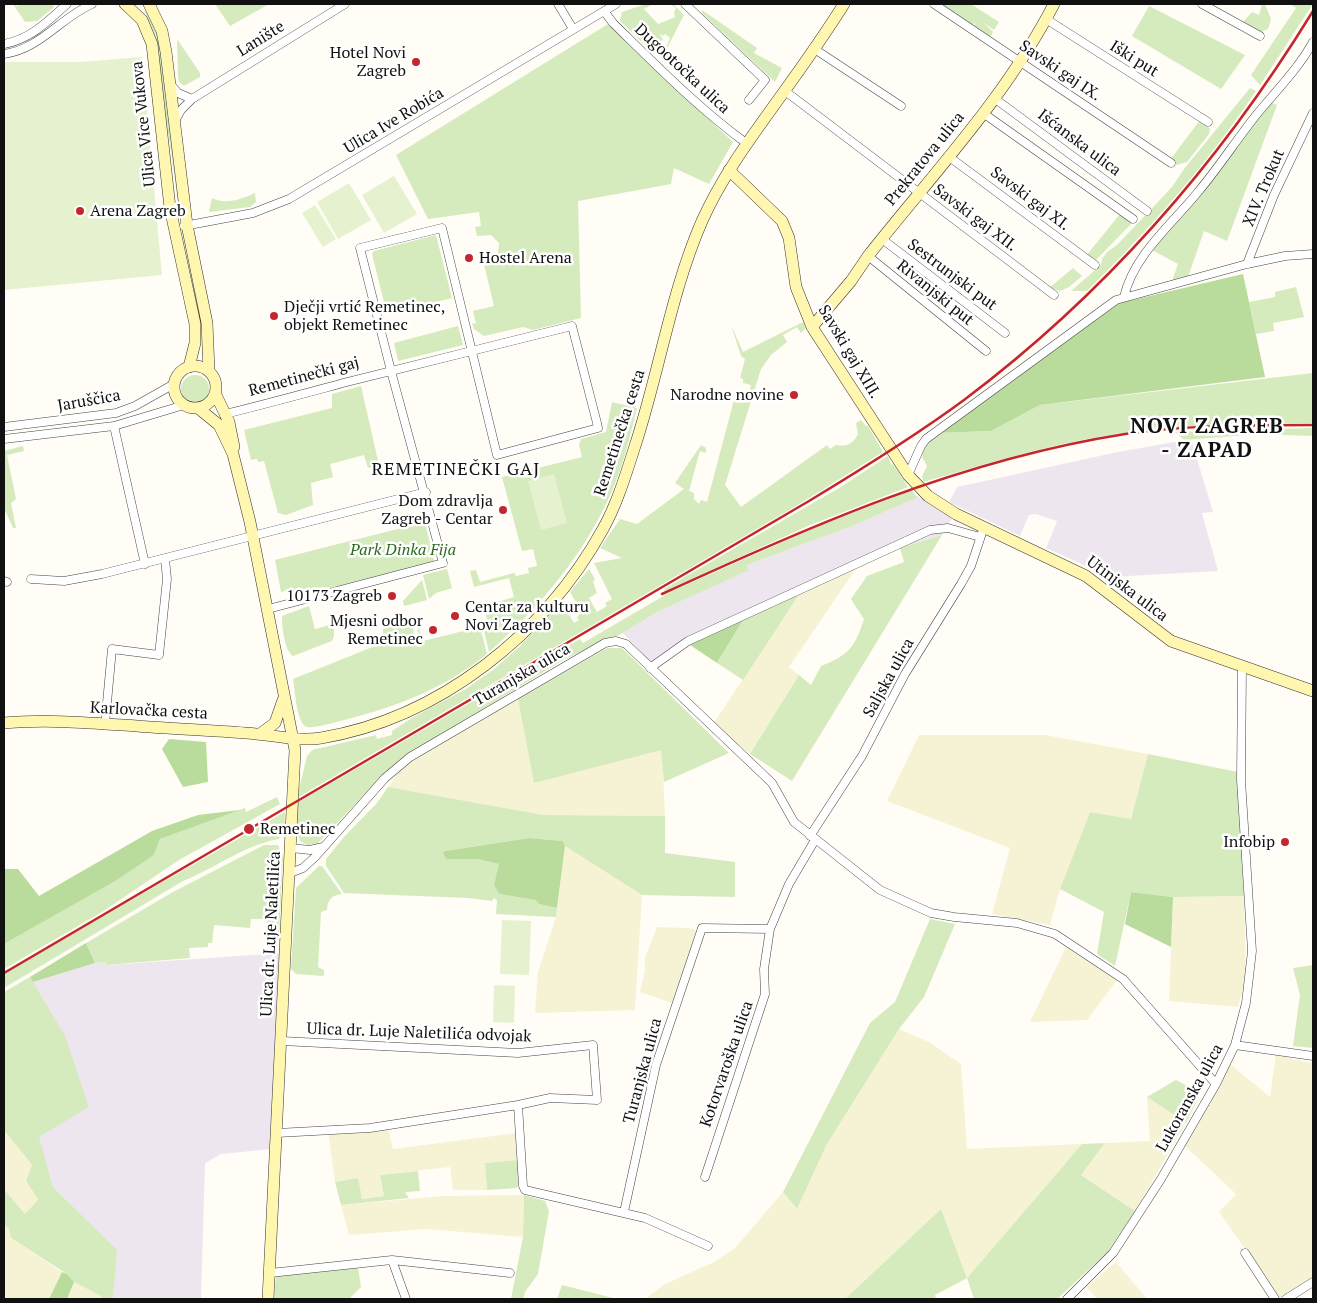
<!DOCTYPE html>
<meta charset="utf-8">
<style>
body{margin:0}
#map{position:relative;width:1317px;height:1303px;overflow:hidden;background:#fffdf5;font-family:"PT Serif",serif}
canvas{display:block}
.frame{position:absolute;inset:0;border:5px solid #111;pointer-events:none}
</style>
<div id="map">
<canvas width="1317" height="1303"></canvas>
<div class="frame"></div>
</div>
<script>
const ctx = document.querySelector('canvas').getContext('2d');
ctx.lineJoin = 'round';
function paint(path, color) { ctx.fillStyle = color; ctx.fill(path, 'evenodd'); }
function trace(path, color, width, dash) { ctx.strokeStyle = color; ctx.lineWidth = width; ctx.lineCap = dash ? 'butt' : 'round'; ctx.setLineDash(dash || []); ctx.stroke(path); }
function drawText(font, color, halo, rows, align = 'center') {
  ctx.font = font + ' "PT Serif",serif'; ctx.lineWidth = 5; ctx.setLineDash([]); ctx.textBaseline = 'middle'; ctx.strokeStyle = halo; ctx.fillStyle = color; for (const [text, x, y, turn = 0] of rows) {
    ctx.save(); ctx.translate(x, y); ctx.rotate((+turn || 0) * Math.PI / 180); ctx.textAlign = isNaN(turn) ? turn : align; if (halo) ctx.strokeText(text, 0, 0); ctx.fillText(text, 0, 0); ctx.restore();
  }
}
paint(new Path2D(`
 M1191 439 1213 512 1202 513 1218 571 1111 577 1046 548 1057 521 1036 514 1029 515 1020 536 949 502 957 487 1118 452Z
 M919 497 953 517 942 535 900 548 687 643 655 667 623 633 657 612 749 569 747 565 852 526Z
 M282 953 272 1149 221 1154 205 1163 201 1299H113L116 1250 53 1187 38 1137 33 982 95 963 106 962 107 965Z`), '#eee6ef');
paint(new Path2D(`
 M857 567 789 667 799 675 750 754 713 724 800 593Z
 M518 699 534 782 662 749 665 816 544 815 388 787 402 767Z
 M919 735H1045L1148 754 1131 819 1090 812 1060 889 1050 925 992 914 1010 848 887 801Z
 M565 846 642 895 635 1010 535 1013 538 972 556 917Z
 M1244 896 1246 979 1238 1007 1169 1001 1173 897Z
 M657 927 689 928 696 930 675 1004 640 992 645 970V957Z
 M1066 947 1117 980 1087 1020 1030 1022Z
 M899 1029 929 1042 961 1064 967 1149 1082 1144 967 1278 941 1209 845 1299H645L665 1284 714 1262 735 1248 783 1192 797 1209 827 1144Z
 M1276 1053 1292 1059 1313 1063V1278L1280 1299 1219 1212 1236 1194 1185 1146 1230 1064 1270 1097Z
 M1147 1097 1186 1123 1135 1211 1081 1175 1105 1143 1150 1141Z
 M388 1127 393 1149 516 1133 518 1160 485 1163 487 1190H453L450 1167 380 1175 384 1196 361 1199 346 1180 335 1182 328 1131Z
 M4 1130 32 1165 26 1181 38 1198 25 1214 4 1189Z
 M524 1195 523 1237 427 1229 349 1235 341 1205 444 1196Z
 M4 1224 9 1229 11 1238 62 1272 49 1299H4Z
 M1116 1262 1147 1299H1097L1086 1287Z
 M74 1282 101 1296 100 1299H67Z`), '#f6f3d4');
paint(new Path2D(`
 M13 4 17 6 21 4H53L54 7 37 21 25 22Z
 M215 4H269L230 26Z
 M646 4H653L644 9 658 24 675 17 674 13 676 8 670 4H676L675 6 684 15 660 62 670 38 665 34 663 36 659 34 663 39 654 54 620 21 622 12Z
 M939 4H971L999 22 994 30 984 23 993 32 991 36H986L974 28 975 22 972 26Z
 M1262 4H1265L1271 19 1268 29 1260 32 1242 23 1252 12 1259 15Z
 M1290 4H1313L1260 85 1251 75 1296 8Z
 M1149 6 1245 55 1221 89 1132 36Z
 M146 9 158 36 180 203H178L170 143 166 125 156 37 145 12Z
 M702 10 757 48 754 53 782 68 775 82 702 13Z
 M608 24 733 142 709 184 674 168 671 184 578 201 581 318 533 330 523 327 484 336 474 329 472 323 476 324 473 311 494 306 483 260 498 253 499 243 491 235 477 236 475 227 481 226 479 212 428 219 396 155Z
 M177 39 200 73V77L184 86 179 82 178 77Z
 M1250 88 1256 91C1207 164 1149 230 1087 291H1071L1101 265 1102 259 1107 252 1118 244 1172 187 1184 169Z
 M1271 102 1277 105 1227 241 1204 231 1188 277 1172 281 1178 264 1152 250 1230 156Z
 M1200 120 1210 129 1209 134 1187 162 1177 165 1170 160Z
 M255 193 256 202 250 207 209 212 212 198C225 205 243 199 255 193Z
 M1120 214 1132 223 1095 261 1086 256Z
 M436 235 452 298 387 314 372 254 374 251Z
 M1073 268 1082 276 1069 287 1060 291 1049 288Z
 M1296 287 1304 317 1273 323 1274 331 1256 334 1249 302 1275 297V292Z
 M803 322 806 328 801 333 797 327 783 335 787 342 771 355 761 369 725 485 741 507 827 445 830 449 836 445C847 447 853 444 858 434L856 423 861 420 866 426H868L883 452 796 506 297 798 307 756 312 750 376 735 377 739 392 735V731L415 716 466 689 494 669 521 645 561 601 574 623 579 620 577 617 582 612 570 592 589 569 595 579 593 582 597 593 589 598 597 612 607 606 605 603 612 599 594 563 622 558 600 548 620 519 637 524 684 489 675 483 701 445 706 448V453L700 451 689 491 694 493V499L699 504 701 500 707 502 734 400 746 403 751 385 743 383V379L740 378 745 359 741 356 731 325 743 352Z
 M458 326 463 345 398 361 394 343Z
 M1313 373V423C1248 424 1180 424 1115 434 1050 444 986 464 923 482L922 476 927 466 922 457 923 448 937 433 991 431 1040 405Z
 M181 389a14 14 0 1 1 28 0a14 14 0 1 1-28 0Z
 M361 386 379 465 368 468 364 455 330 464 333 477 311 483 313 505 286 515 278 513 264 461 258 462 257 459 251 460 244 430 332 408V394Z
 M612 402 637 408C632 428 627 450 620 470 596 540 545 603 489 652L483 626 488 624 484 606 514 597 509 578 474 587 470 571 476 570 480 582 514 573 516 576 529 573 528 568 537 566 533 549 522 551 502 477 582 457 579 445 581 439 606 432Z
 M1313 428V436L1261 434 1184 440 1175 432Z
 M23 446 24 451 7 455 16 499 11 503 16 528H13L4 508V451Z
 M888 456 891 465 893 464 908 487 810 525 665 591 664 589 839 488Z
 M912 490 916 496 919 497 852 526 747 565 749 570 657 612 623 633 565 659 405 756 382 776 317 844 307 845 300 841 297 833V803L580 639 583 643 672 591 826 523Z
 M425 522 435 565 295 595 292 589 281 592 275 560Z
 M942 535 792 781 750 754 799 675 811 685 821 666C849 655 855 647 864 619L851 599 867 576 904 562 900 548Z
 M447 569 452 588 436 593 429 599 423 575Z
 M422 580 427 600 404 606 403 601Z
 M800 593 743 680 717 663 746 615Z
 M309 606 315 629 334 624V636L332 641 293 656C284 650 282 626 282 616Z
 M411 621 417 647 422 646 417 628H419L423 641 480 627 487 654C436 695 383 711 320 726 316 726 308 729 305 726 296 719 295 689 293 679L380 644 383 641V629Z
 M607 648H622L729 753 664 782 661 750 534 783 518 699Z
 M1148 754 1238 772 1244 896 1173 897 1131 892 1115 966 1097 954 1104 912 1060 889 1090 812 1131 819Z
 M388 787 544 815 665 816V853L735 862V897L642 895 565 846 563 841 529 838 445 851 446 859H477L500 864 494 885 499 894 535 900 539 904 557 908 556 917 496 914 497 900 494 898 492 901 468 898 344 893 326 866V859L344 837 377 803Z
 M277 797 280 804 179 860 102 912 4 969V944L114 881 154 855 160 839 245 808 246 812Z
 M285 812 284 831 279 839C244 845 216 868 183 881L4 988V973Z
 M264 845H278L283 856 279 935 267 934V919H251L250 928 214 925 212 943H208V947L189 948 190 958 106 965V962L95 963 86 943 173 892Z
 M319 866H322L342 894C332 895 327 900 327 910L321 912 318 967 324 970V976L296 974 291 969 296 888Z
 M930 919 955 924 924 997 899 1029 827 1144 797 1209 783 1192 870 1023 895 1002Z
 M1313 965V1048L1293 1046 1300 995 1293 968Z
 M30 977 65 1036 89 1107 39 1137 53 1187 117 1250 113 1299H100L101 1296 74 1282 67 1274 11 1238 9 1229 4 1224V1189L25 1214 38 1199 26 1181 32 1165 4 1130V992Z
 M1176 1080 1191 1088 1197 1101 1186 1123 1147 1097Z
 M1105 1143 1081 1175 1135 1211 1108 1252 1057 1299H974L967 1278 935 1295 936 1299H845L941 1209 967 1278 1082 1144Z
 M518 1160 519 1182 517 1188 487 1190 485 1163Z
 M418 1171 420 1191 405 1192 409 1198 341 1205 335 1182 358 1178 362 1199 384 1196 380 1175Z
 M524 1195 545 1201 549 1211 538 1274 525 1292 523 1299H511L523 1237Z
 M358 1267 361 1287 349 1299H274L276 1276Z
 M562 1285 617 1299H557Z`), '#d5ebbd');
paint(new Path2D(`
 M1243 274 1265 377 1040 405 991 431 937 433 1120 303Z
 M746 615 717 663 687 643Z
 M169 739 206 742 208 782 183 787 162 749Z
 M240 810 160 839 154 855 115 881 4 944V869H18L39 896 152 831 198 815Z
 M529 838 563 841 565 846 557 908 539 904 535 900 499 894 494 885 499 864 477 859H446L443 853 445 851Z
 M1131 892 1173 897 1171 947 1125 924Z
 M86 943 95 963 33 982 30 977Z
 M62 1272 67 1274 74 1282 67 1299H49Z`), '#b9dc9c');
paint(new Path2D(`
 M142 57 162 275 4 290V62H80Z
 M394 176 417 214 384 233 362 195Z
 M349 183 371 220 338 239 317 202Z
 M315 205 336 239 323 247 302 213Z
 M554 474 567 523 541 530 528 481Z
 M502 920 531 921 529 975 500 974Z
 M494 985 515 986 514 1023 493 1022Z`), '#e6f2cf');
const street = new Path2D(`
 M558 4 573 29
 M685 4 765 80 749 100
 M934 4 1171 163
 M1202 4 1260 36
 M604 11 613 23C656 65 697 107 746 143
 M1046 19 1208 122
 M4 44C31 39 48 21 67 4
 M813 48 901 106
 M4 54C40 49 60 18 92 4
 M171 85 178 93 192 99
 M785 91 1054 295
 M994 98 1147 211
 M983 113 1133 219
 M175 121 181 110 192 99 345 4
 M948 156 1095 265
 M184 226 253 213 289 199 616 4
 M882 239 1005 333
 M868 256 986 351
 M1247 264 1274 195 1313 113
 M1124 297C1133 256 1172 224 1198 192 1219 167 1237 139 1257 114 1277 90 1298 69 1313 42
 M225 414C266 404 306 393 347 382 422 363 497 345 572 326L597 423 598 428 497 455 442 228 360 248 391 371 443 563 268 609
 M114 426 145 564
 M4 427 116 413 135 406 174 384
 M4 439 114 426 184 405
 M908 475 921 446 926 439 1116 300 1247 264 1285 256 1313 254
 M31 579 64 581 102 574 426 492
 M4 581 7 582
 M650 668 688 641 930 530 948 528 980 537
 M105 724 112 649 159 655 167 579 165 559
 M810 836 862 756 905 674 961 584 971 566 982 533
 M291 848 310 850 323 847
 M290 873 303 868 315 857 385 778 410 757 605 643 616 641 626 644 772 783 794 822 880 890 931 913 954 917 1017 923 1055 934 1123 979 1216 1084
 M282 1041 518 1053 593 1045 597 1100 550 1098 518 1105 523 1186 525 1190 645 1218 708 1246
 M1235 1045 1313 1056
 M277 1133 370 1128 518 1105
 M705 1177 765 994 764 969 770 929
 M624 1212 656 1065 702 928 770 929 789 884 815 840
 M1245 1253 1275 1299
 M392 1260 406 1299
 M270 1273 392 1260 510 1273
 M1067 1299 1113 1253 1161 1179 1216 1084 1235 1045 1246 1003 1252 951 1241 780 1242 668
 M1286 1299 1313 1282`);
const secondary = new Path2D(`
 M125 4 142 20 152 44 170 208 195 324V343L189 367
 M149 4 162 31 166 52 187 225 207 323 209 371
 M729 170 782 221 789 238 796 287 812 327 908 475 928 496 956 514 1086 576 1171 641 1313 691
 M812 327 851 281 868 256C932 175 1006 97 1054 4
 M174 387a21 21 0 1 1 42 0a21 21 0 1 1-42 0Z
 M215 393 229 422 234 447
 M198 408 219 425 233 454 250 522 295 750 268 1299
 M4 723C48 719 93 723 137 726 173 729 209 730 245 733 269 734 297 742 321 738 440 718 545 634 603 529 617 504 626 474 635 446 659 373 671 292 702 221 723 174 753 135 783 93 804 64 825 34 844 4
 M260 734 275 723 283 700`);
trace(street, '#444', 9);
trace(secondary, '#333', 12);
trace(street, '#fff', 8);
trace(secondary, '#fff6b0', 11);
trace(new Path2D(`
 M662 594C812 525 960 460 1125 434 1185 425 1252 425 1313 425
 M4 973 809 501C862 469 914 437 964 400 1105 294 1221 161 1313 11`), '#c4262e', 2.5);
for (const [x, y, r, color] of [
 [416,62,5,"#c4262e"],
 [80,211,5,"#c4262e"],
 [469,258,5,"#c4262e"],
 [274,316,5,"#c4262e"],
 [794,395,5,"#c4262e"],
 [503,510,5,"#c4262e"],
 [392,596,5,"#c4262e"],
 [455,616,5,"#c4262e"],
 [433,630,5,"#c4262e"],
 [249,829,6,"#c4262e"],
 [1285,842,5,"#c4262e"]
]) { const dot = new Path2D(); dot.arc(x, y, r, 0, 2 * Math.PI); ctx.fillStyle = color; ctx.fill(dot); trace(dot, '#fff', 2); }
drawText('16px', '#111', '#fff', [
 ["Lanište",261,39,-32],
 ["Iški put",1134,59,32],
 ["Dugootočka ulica",682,69,43],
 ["Savski gaj IX.",1060,71,34],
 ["Ulica Ive Robića",394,121,-31],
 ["Ulica Vice Vukova",144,124,-96],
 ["Išćanska ulica",1079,143,37],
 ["Prekratova ulica",925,159,-51],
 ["XIV. Trokut",1264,188,-67],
 ["Savski gaj XI.",1030,199,37],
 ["Savski gaj XII.",975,218,37],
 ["Sestrunjski put",952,275,37],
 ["Rivanjski put",935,293,39],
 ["Savski gaj XIII.",849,352,59],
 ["Remetinečki gaj",304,377,-15],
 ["Jaruščica",89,401,-10],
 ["Remetinečka cesta",620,433,-72],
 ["Utinjska ulica",1127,589,37],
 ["Turanjska ulica",522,675,-30],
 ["Saljska ulica",889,678,-61],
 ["Karlovačka cesta",149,711,3],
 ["Ulica dr. Luje Naletilića",271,934,-87],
 ["Ulica dr. Luje Naletilića odvojak",419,1033,2],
 ["Kotorvaroška ulica",727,1064,-71],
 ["Turanjska ulica",643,1071,-75],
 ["Lukoranska ulica",1190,1098,-61]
]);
drawText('16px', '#111', '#fff', [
 ["Hotel Novi",406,53],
 ["Zagreb",406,71],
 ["Arena Zagreb",90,211,"left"],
 ["Hostel Arena",479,258,"left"],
 ["Dječji vrtić Remetinec,",284,307,"left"],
 ["objekt Remetinec",284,325,"left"],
 ["Narodne novine",784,395],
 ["Dom zdravlja",493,501],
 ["Zagreb - Centar",493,519],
 ["10173 Zagreb",382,596],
 ["Centar za kulturu",465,607,"left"],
 ["Novi Zagreb",465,625,"left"],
 ["Mjesni odbor",423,621],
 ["Remetinec",423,639],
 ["Remetinec",260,829,"left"],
 ["Infobip",1275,842]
], 'right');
drawText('italic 16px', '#2f6b1f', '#fff', [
 ["Park Dinka Fija",403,550]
]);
ctx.letterSpacing = '1px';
drawText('18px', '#111', '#fff', [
 ["REMETINEČKI GAJ",456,470]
]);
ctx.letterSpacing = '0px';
ctx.letterSpacing = '1px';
drawText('bold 21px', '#111', '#fff', [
 ["NOVI ZAGREB",1207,427],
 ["- ZAPAD",1207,451]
]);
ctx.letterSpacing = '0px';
</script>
